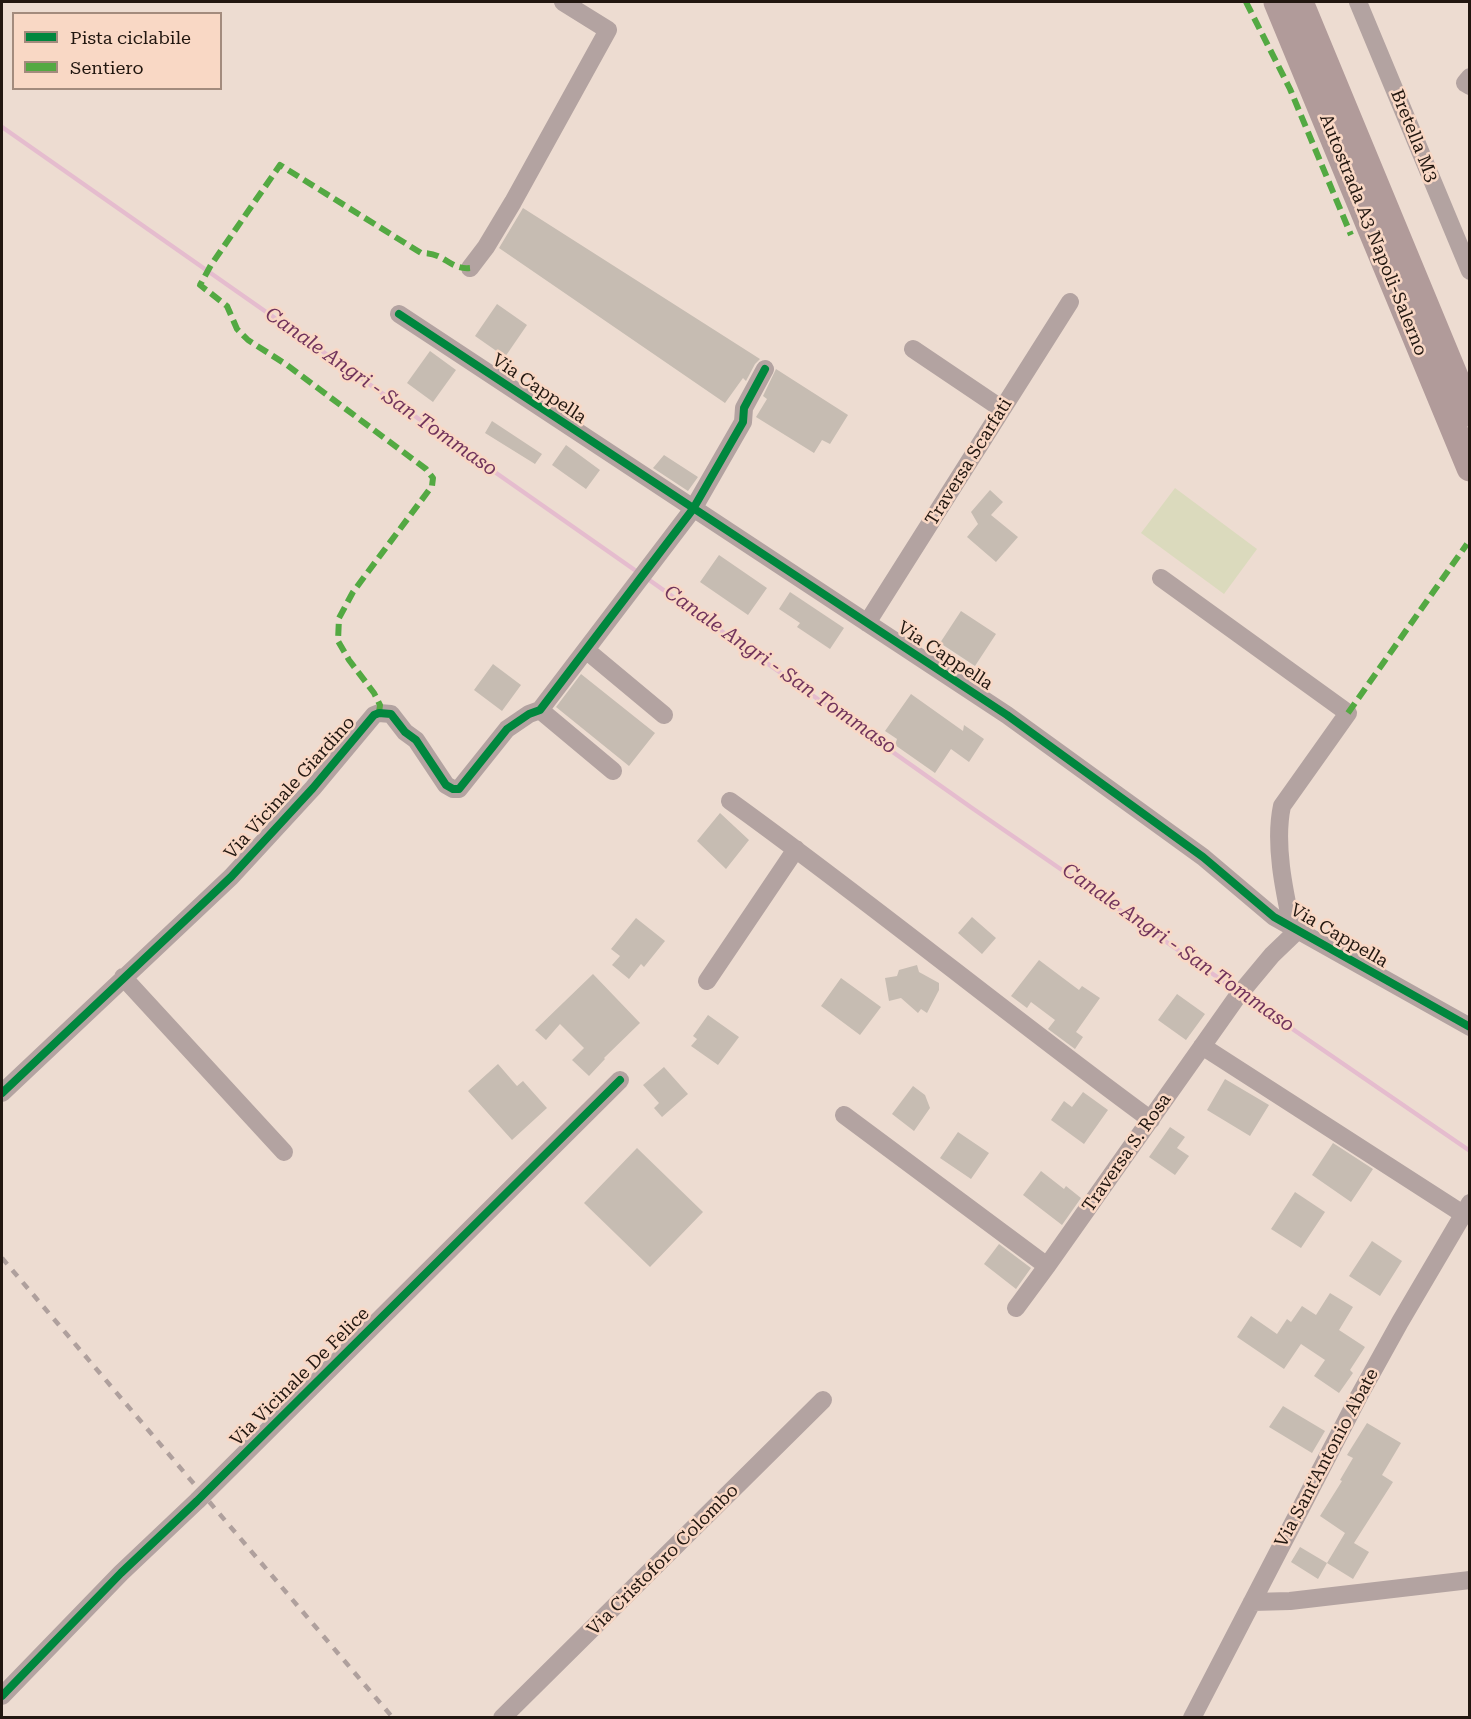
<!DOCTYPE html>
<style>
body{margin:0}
#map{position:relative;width:1471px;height:1719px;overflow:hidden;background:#eddcd1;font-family:"Roboto Serif",serif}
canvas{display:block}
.frame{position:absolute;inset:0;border:3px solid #221710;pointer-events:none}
.legend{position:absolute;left:12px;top:12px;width:210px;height:78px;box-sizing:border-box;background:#f9d8c5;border:2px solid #a38b7d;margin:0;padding:8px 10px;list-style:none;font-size:18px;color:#221710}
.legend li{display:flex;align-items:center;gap:12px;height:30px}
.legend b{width:30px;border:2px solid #a38b7d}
</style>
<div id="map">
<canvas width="1471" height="1719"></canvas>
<div class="frame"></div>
<ul class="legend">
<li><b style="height:8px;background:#00873e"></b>Pista ciclabile</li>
<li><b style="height:8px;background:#53a942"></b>Sentiero</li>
</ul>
</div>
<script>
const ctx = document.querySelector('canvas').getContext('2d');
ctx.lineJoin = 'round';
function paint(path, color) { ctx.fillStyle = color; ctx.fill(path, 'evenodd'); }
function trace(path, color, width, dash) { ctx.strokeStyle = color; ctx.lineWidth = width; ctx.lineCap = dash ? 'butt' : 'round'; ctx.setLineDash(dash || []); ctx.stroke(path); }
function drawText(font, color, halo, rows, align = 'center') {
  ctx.font = font + ' "Roboto Serif",serif'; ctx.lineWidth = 5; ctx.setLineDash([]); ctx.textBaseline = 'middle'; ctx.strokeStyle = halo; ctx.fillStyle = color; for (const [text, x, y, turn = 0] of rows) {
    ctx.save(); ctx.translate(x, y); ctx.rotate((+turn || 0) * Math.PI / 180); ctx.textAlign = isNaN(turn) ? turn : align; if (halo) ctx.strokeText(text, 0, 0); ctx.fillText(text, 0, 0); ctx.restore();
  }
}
paint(new Path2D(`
 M1175 488 1257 549 1224 594 1141 533Z`), '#dbdabd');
trace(new Path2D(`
 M2 127 639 573
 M645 577 972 808 1236 990
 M1243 995 1470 1151`), '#e5bcce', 4.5);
paint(new Path2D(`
 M523 208 760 359 755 364 746 381 743 378 725 403 499 248Z
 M497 304 527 325 505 357 475 336Z
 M430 351 456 370 433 402 407 383Z
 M776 369 848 415 830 444 822 440 814 453 756 417 767 399 763 396Z
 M492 421 542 454 535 464 485 433Z
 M566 445 600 470 586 489 552 465Z
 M664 455 698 477 688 491 653 468Z
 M990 490 1003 502 991 515 1018 537 996 562 967 537 978 524 971 512Z
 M719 555 767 588 748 615 700 582Z
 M790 592 844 628 830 649 797 627 800 623 779 609Z
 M961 611 996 634 975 666 940 643Z
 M493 664 521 685 502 711 474 690Z
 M581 674 655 733 629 766 556 707Z
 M911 694 963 731 964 725 984 739 969 762 951 749 935 773 895 745 897 739 885 731Z
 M720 813 749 840 726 869 697 841Z
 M972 917 996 938 982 954 958 933Z
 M636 918 665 941 644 967 641 964 629 979 612 965 620 956 611 949Z
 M1039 960 1079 990 1082 986 1100 998 1076 1032 1083 1037 1075 1049 1048 1029 1055 1020 1031 1002 1027 1008 1011 996Z
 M917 965 919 972 939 983V990L927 1013 921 1009 918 1013 901 998 889 1001 885 978 897 976 899 970Z
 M593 974 640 1023 604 1058 605 1059 589 1076 572 1060 584 1048 560 1024 546 1040 535 1030Z
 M841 978 881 1007 860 1035 821 1006Z
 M1177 994 1205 1014 1186 1040 1158 1020Z
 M708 1015 739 1037 718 1065 691 1046 697 1039 693 1036Z
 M498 1064 517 1086 523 1081 547 1108 512 1140 468 1091Z
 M664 1067 688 1094 662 1117 654 1108 659 1103 643 1085Z
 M1225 1079 1269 1105 1250 1136 1207 1110Z
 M913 1086 925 1095 930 1108 914 1131 892 1114Z
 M1083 1092 1108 1110 1084 1144 1051 1120 1064 1101 1072 1107Z
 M1170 1127 1185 1137 1177 1148 1189 1156 1175 1175 1149 1157Z
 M958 1132 989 1153 971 1179 940 1158Z
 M1333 1143 1373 1169 1351 1202 1312 1175Z
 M637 1148 703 1212 650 1267 584 1203Z
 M1041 1171 1064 1189 1066 1186 1081 1198 1062 1225 1023 1195Z
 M1295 1192 1325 1212 1301 1248 1271 1229Z
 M1372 1241 1402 1261 1380 1296 1349 1276Z
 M999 1244 1031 1268 1016 1289 984 1264Z
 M1330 1293 1353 1307 1339 1330 1365 1347 1350 1370 1353 1373 1339 1393 1314 1376 1325 1360 1301 1344 1284 1369 1237 1337 1251 1316 1277 1334 1287 1319 1291 1322 1302 1306 1316 1315Z
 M1283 1406 1325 1431 1312 1453 1269 1427Z
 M1367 1423 1401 1443 1382 1475 1393 1482 1354 1543 1369 1552 1353 1579 1327 1563 1345 1533 1320 1516 1342 1481 1340 1480 1353 1458 1347 1455Z
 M1300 1547 1327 1563 1318 1579 1291 1562Z`), '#c6bcb2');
trace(new Path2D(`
 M1358 2 1470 271
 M1470 77 1465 83 1470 86
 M470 268 486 247 513 202 608 30 563 2
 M399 314 1007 715 1203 857 1274 917 1470 1027
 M913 349 1002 409
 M1161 578 1348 713 1282 806C1274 843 1284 890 1292 927
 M867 623 1070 302
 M586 650 664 715
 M540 710 613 771
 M730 801C873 904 1009 1016 1151 1120
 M123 977 284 1152
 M707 981 796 849
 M1202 1046 1463 1214
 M2 1093 231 877 313 788 374 715 379 713 391 714 405 732 416 740 446 785 453 789H459L507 729 529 714 540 710 693 509 743 422 744 408 765 369
 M844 1115 1047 1266
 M1016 1308 1047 1266 1237 997 1272 955 1298 930
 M1252 1602 1290 1601 1470 1580
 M2 1696 121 1573 197 1501 620 1080
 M502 1718 823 1400
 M1192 1718 1359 1396 1400 1322 1470 1203`), '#b3a3a1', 18);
trace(new Path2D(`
 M1277 2 1470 468
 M1300 2 1470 413`), '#b19b9a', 27);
trace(new Path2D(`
 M2 1258 393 1718`), '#afa09d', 4.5, [8, 8]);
trace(new Path2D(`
 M1246 2 1290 89 1351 235
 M379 713 380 705 374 693 349 660 338 641 339 618 353 592 432 486 433 478 426 469 287 365 248 340 237 329 227 306 200 285 211 265 280 165 421 253C445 252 449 270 470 268
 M1348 713 1467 544`), '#53a942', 6, [12, 6]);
trace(new Path2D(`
 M399 314 1007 715 1203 857 1274 917 1470 1027
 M2 1093 231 877 313 788 374 715 379 713 391 714 405 732 416 740 446 785 453 789H459L507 729 529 714 540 710 693 509 743 422 744 408 765 369
 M2 1696 121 1573 197 1501 620 1080`), '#00873e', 8);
drawText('18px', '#221710', '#f9d8c5', [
 ["Bretella M3",1414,136,68],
 ["Autostrada A3 Napoli-Salerno",1373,235,68],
 ["Via Cappella",539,389,34],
 ["Traversa Scarfati",969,462,-58],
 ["Via Cappella",945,656,33],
 ["Via Vicinale Giardino",290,788,-48],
 ["Via Cappella",1339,936,30],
 ["Traversa S. Rosa",1127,1153,-55],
 ["Via Vicinale De Felice",300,1377,-45],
 ["Via Sant'Antonio Abate",1327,1458,-62],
 ["Via Cristoforo Colombo",663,1560,-45]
]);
drawText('italic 20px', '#72345c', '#f9d8c5', [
 ["Canale Angri - San Tommaso",381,392,35],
 ["Canale Angri - San Tommaso",780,670,35],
 ["Canale Angri - San Tommaso",1178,948,35]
]);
</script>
